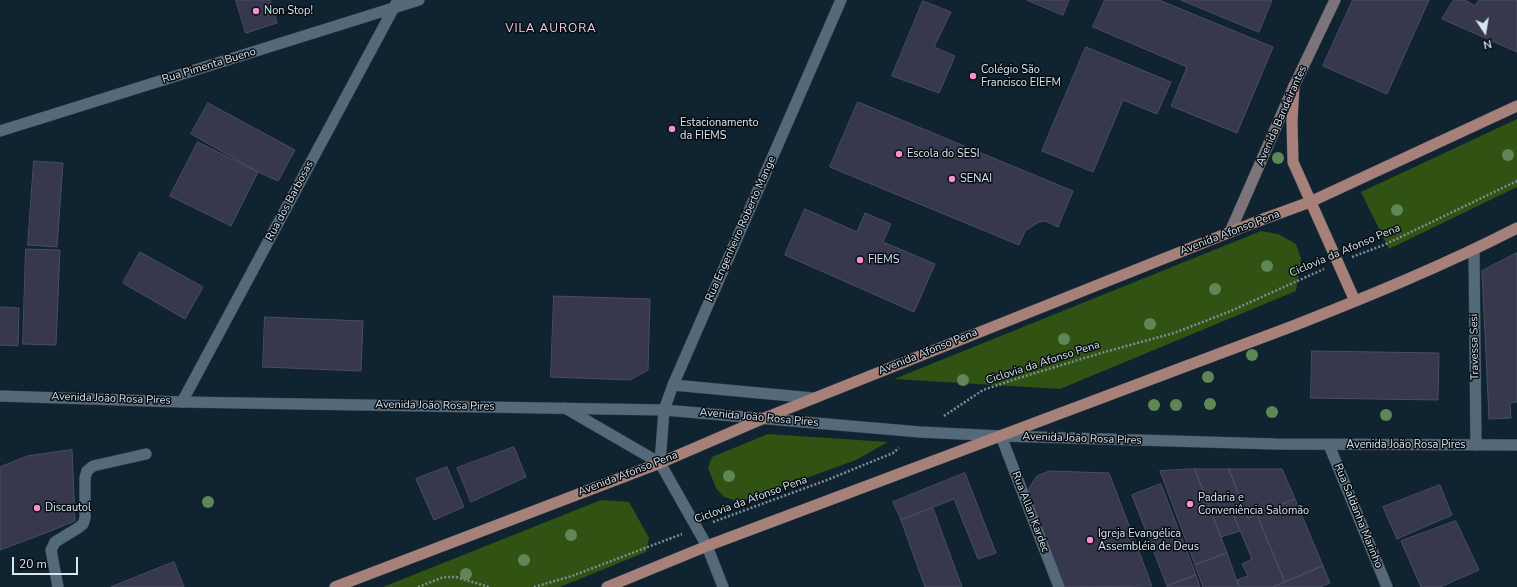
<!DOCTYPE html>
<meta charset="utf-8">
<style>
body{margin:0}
#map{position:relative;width:1517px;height:587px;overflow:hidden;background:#102331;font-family:"Nunito Sans",sans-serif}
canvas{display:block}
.north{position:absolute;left:1465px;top:12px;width:40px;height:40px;-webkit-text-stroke:3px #050c12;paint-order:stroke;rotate:168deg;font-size:11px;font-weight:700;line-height:16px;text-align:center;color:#d9e5ef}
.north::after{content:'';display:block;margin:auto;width:14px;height:18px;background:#d9e5ef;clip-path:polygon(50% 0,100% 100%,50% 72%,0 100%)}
.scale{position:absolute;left:12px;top:557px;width:66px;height:18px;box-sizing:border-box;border:2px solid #d9e5ef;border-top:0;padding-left:5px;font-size:12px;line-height:14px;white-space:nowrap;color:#d9e5ef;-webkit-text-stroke:3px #050c12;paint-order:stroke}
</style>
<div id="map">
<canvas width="1517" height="587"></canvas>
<div class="north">N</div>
<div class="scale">20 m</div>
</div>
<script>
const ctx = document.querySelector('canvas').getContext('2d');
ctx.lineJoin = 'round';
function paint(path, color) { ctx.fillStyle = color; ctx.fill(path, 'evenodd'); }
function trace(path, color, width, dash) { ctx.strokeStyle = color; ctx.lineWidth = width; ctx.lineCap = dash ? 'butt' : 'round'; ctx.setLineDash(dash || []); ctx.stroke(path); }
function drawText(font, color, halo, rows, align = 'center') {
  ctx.font = font + ' "Nunito Sans",sans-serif'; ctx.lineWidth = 3; ctx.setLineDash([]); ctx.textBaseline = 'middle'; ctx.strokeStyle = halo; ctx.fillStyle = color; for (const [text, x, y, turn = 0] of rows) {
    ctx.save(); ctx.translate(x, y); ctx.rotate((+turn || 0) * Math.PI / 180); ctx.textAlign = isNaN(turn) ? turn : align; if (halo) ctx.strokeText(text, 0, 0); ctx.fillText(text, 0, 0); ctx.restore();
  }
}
paint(new Path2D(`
 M1517 119V187L1389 249 1361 192Z
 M1261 231 1278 234 1296 244 1301 259 1296 291 1060 389 894 379Z
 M768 434 888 442 856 460 740 502 724 497 716 488 708 468 712 457Z
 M601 500 629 502 649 538 646 552 560 587H383Z`), '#305213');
const building = new Path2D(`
 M236 0H270L277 23 246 33Z
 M1027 0H1069L1063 15Z
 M1105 0H1159L1273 47 1237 133 1171 106 1187 67 1093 27Z
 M1181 0H1272L1259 32Z
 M1353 0H1429L1387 94 1323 66Z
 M1454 0H1465L1475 6 1479 0H1517V52L1442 19Z
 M923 1 951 12 934 47 955 56 939 93 892 76Z
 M1086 47 1171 82 1157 114 1123 100 1093 172 1042 151Z
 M858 102 1073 191 1058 227 1045 221 1039 222 1025 231 1019 245 830 167Z
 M208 103 295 150 278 181 258 172 191 134Z
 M198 142 258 172 231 226 170 196Z
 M34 161 63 163 57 247 28 245Z
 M805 209 857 232 865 213 891 224 883 242 935 264 914 312 785 255Z
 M26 249 60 250 56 345 23 344Z
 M140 252 203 287 185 319 123 283Z
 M1517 253V402L1510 403 1511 418 1489 419 1482 271Z
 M554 296 650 299 648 370 630 380 551 377Z
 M0 307 19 308 18 346 0 345Z
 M265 317 363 321 361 371 263 367Z
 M1312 351 1439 353 1438 400 1311 398Z
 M514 447 526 477 471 502 457 468Z
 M72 450 75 521 48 532 0 550V467L27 456Z
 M447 467 464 507 434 520 416 479Z
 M1195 469H1229L1243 506 1232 511 1240 531 1221 537Z
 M1195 469 1227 553 1195 565 1160 471Z
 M1229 469H1282L1295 499 1248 518Z
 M1050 471 1109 473 1152 586 1064 587 1029 495V488L1037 476Z
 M965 473 996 553 978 559 954 499 901 520 893 502Z
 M1161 484 1196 575 1167 586 1132 495Z
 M1440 485 1452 515 1397 539 1383 507Z
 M1295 499 1323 566 1285 582 1257 515Z
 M1243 506 1248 518 1257 515 1285 582 1273 587H1240L1237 580 1248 576 1242 564 1252 559 1232 511Z
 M933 508 962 587H925L901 520Z
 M1456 521 1479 570 1440 587H1421L1401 541Z
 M1227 553 1239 587H1203L1195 565Z
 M174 562 184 587H111Z
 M1323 566 1330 583 1320 587H1273Z
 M1196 575 1200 587H1167V586Z`);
paint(building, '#37384d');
trace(building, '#4b4d63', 1);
const service = new Path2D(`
 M58 587 51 550 55 542 78 528 83 524 85 518V478L87 471 93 466 146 454`);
const minor = new Path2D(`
 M0 131 419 0
 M1474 250 1476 445
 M673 385 813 398
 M182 402 398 0
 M565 408 660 463 707 546 723 587
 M1001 436 1059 587
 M1329 445 1387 587
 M660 463 664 410 673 385 841 0`);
const tertiary = new Path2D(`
 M0 396 182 402 664 410 920 432 1001 436 1275 444 1517 445`);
const secondary = new Path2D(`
 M1230 232 1294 86 1335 0`);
const primary = new Path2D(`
 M1294 86 1292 121 1293 162 1355 301
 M335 587 660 463 762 419 1258 221 1310 202 1517 106
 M607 587 707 546 1293 326C1369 296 1445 265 1517 228`);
trace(service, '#303c48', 12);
trace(minor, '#303c48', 12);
trace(tertiary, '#303c48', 12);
trace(secondary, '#303c48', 12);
trace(primary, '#303c48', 12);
trace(new Path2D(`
 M1352 257 1384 245 1517 181
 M944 416 983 390 1019 378 1101 353 1174 333 1226 313 1324 269
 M713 522 827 480 893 453 899 448
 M418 587 444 577H456L489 587
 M534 587 572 576 682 534`), '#7e8d99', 2.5, [2, 2]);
trace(service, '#54697a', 11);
trace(minor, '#54697a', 11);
trace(tertiary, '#54697a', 11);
trace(secondary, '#7d7479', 11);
trace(primary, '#a68079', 11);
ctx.fillStyle = '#5e8755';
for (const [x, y] of [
 [1508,155],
 [1278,158],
 [1397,210],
 [1267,266],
 [1215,289],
 [1150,324],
 [1064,339],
 [1252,355],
 [1208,377],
 [963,380],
 [1210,404],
 [1154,405],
 [1176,405],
 [1272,412],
 [1386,415],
 [729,476],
 [208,502],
 [571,535],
 [524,560],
 [466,574]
]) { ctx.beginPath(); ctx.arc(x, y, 6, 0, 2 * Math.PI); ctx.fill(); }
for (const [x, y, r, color] of [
 [256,11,4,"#f890cb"],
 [973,76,4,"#f890cb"],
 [672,129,4,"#f890cb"],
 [899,154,4,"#f890cb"],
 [952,179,4,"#f890cb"],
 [860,260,4,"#f890cb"],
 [1190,504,4,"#f890cb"],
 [37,508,4,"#f890cb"],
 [1090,540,4,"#f890cb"]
]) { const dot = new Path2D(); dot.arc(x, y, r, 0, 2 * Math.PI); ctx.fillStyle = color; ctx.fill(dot); trace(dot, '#050c12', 1.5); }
drawText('11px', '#d9e5ef', '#050c12', [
 ["Non Stop!",264,11],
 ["Colégio São",981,70],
 ["Francisco EIEFM",981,83],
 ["Estacionamento",680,123],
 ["da FIEMS",680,136],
 ["Escola do SESI",907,154],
 ["SENAI",960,179],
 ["FIEMS",868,260],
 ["Padaria e",1198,498],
 ["Conveniência Salomão",1198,511],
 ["Discautol",45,508],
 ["Igreja Evangélica",1098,534],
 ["Assembléia de Deus",1098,547]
], 'left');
drawText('11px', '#d9e5ef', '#050c12', [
 ["Rua Pimenta Bueno",209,66,-17],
 ["Avenida Bandeirantes",1282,116,-66],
 ["Rua dos Barbosas",290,201,-62],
 ["Rua Engenheiro Roberto Mange",741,229,-66],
 ["Avenida Afonso Pena",1230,233,-21],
 ["Ciclovia da Afonso Pena",1345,251,-23],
 ["Travessa Sesi",1475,347,-91],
 ["Avenida Afonso Pena",928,352,-22],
 ["Ciclovia da Afonso Pena",1043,363,-18],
 ["Avenida João Rosa Pires",111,399,2],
 ["Avenida João Rosa Pires",435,406,1],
 ["Avenida João Rosa Pires",759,418,5],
 ["Avenida João Rosa Pires",1082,439,2],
 ["Avenida João Rosa Pires",1406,445],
 ["Avenida Afonso Pena",628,474,-21],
 ["Ciclovia da Afonso Pena",751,500,-20],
 ["Rua Allan Kardec",1030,512,69],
 ["Rua Saldanha Marinho",1358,516,68]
]);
ctx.letterSpacing = '1px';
drawText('12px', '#f9cbe2', '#050c12', [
 ["VILA AURORA",551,29]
]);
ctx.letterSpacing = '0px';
</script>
